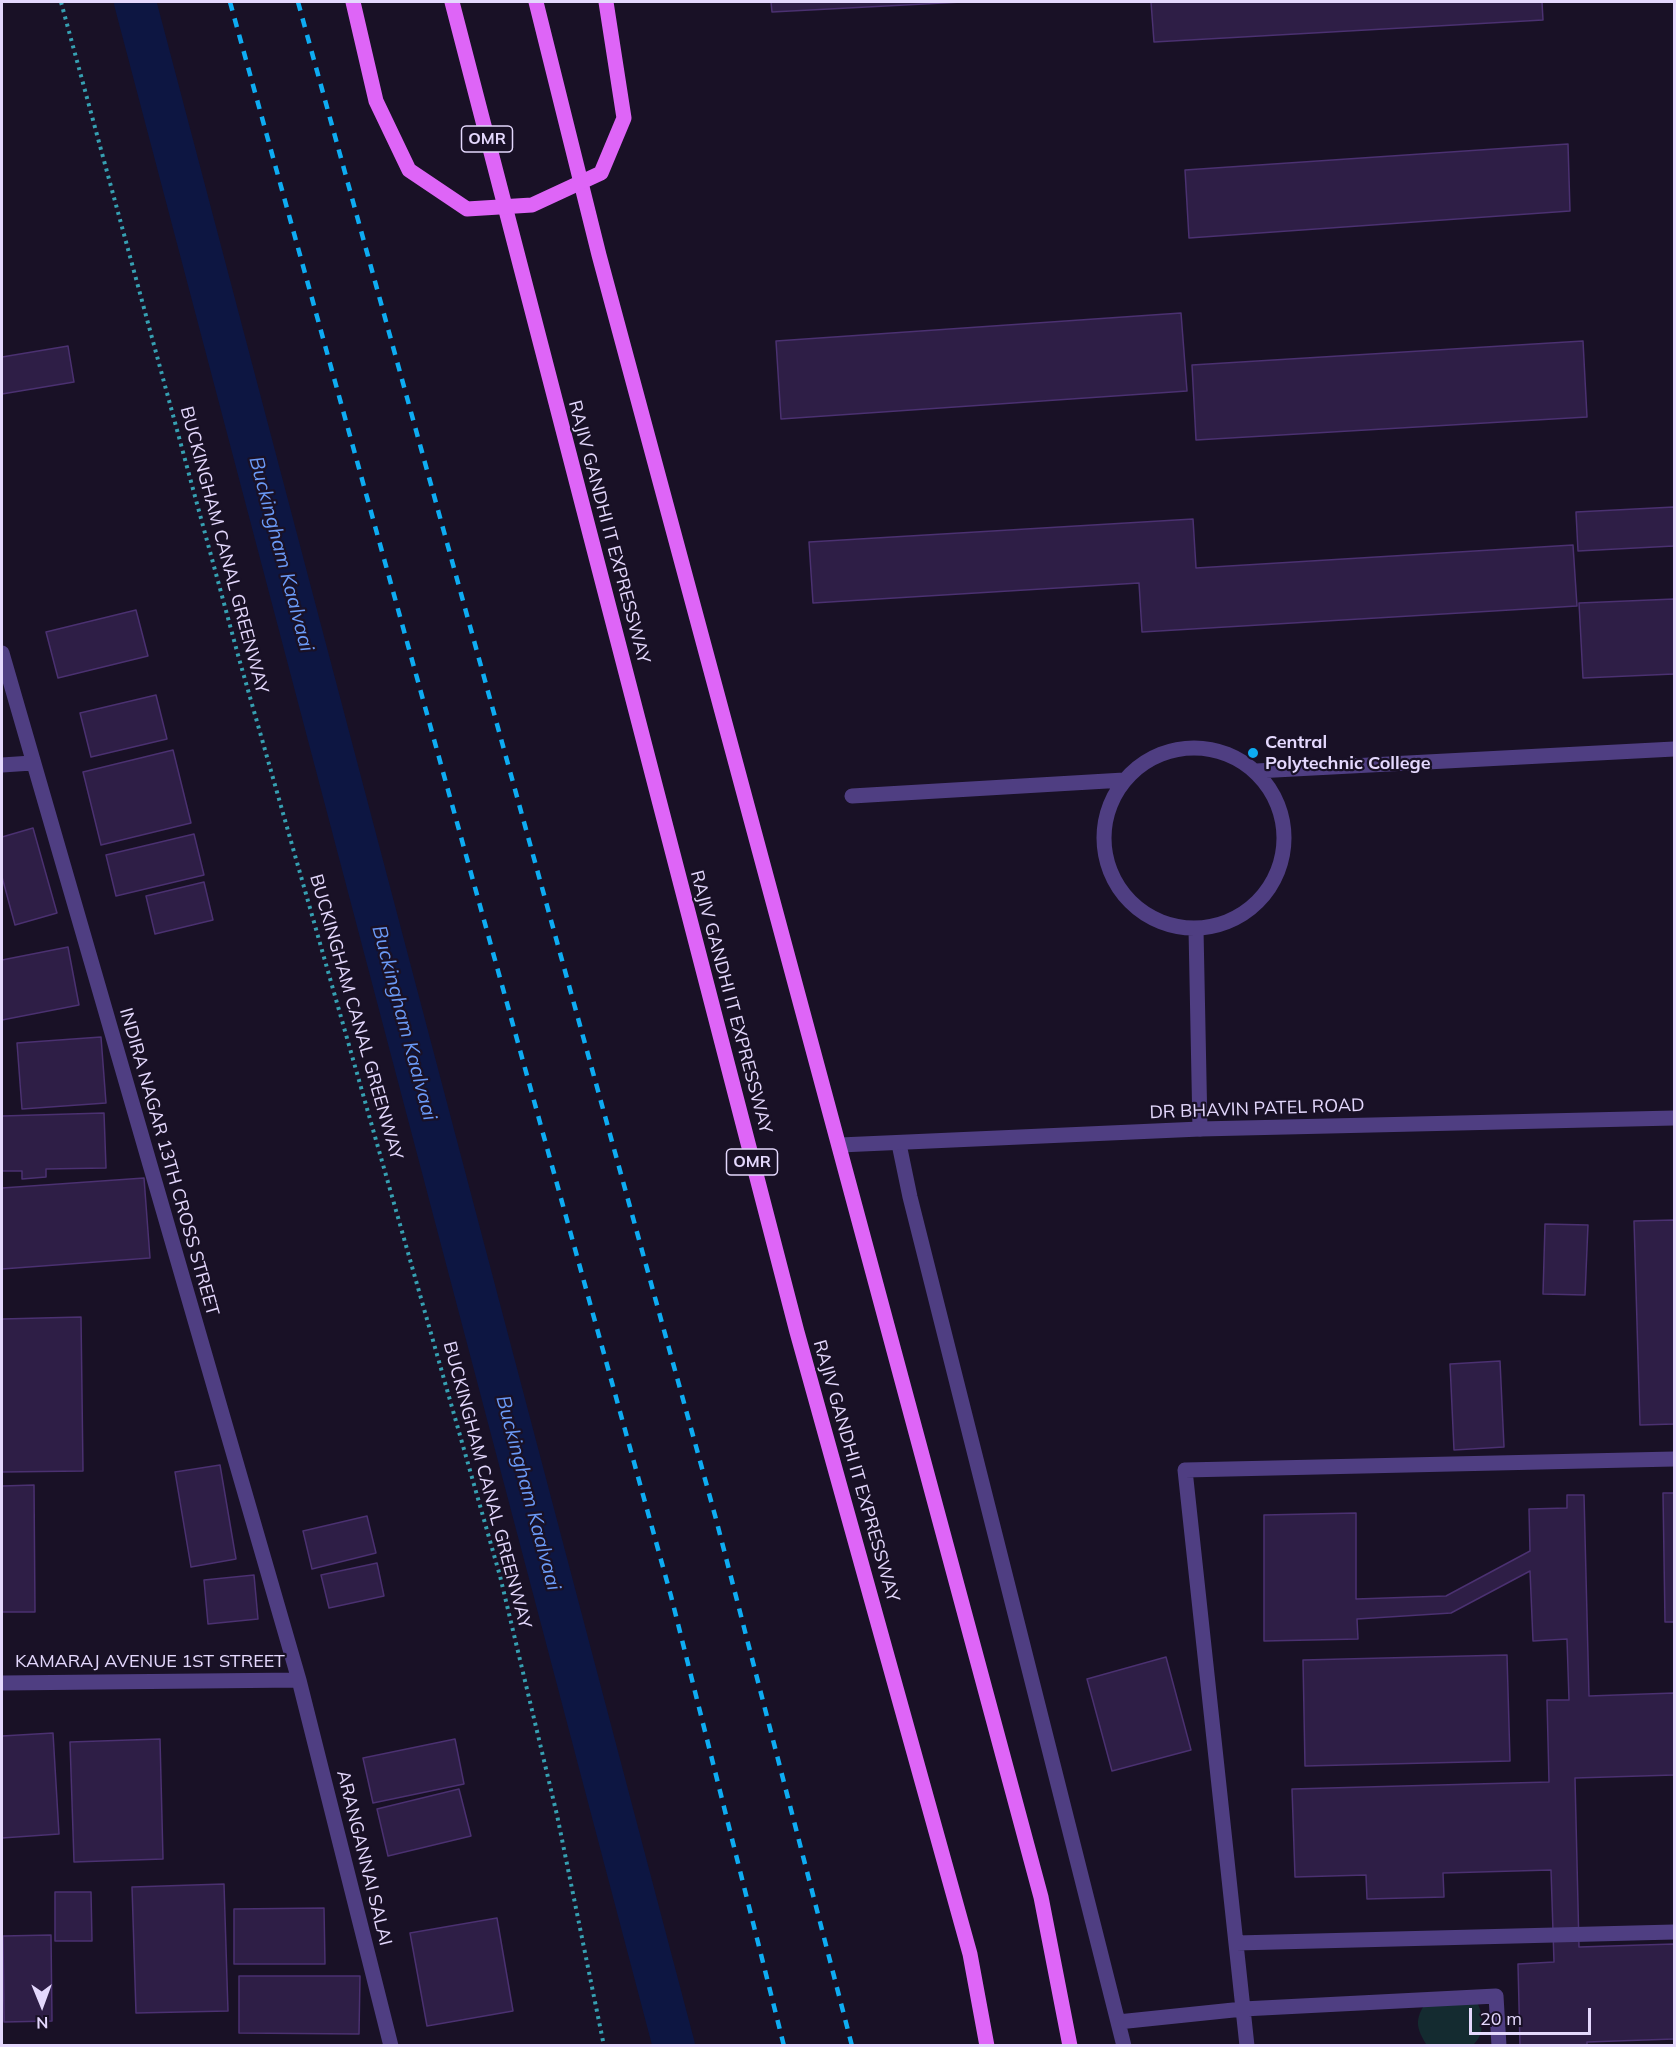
<!DOCTYPE html>
<style>
body{margin:0}
#map{position:relative;width:1676px;height:2047px;overflow:hidden;background:#191126;font-family:Mulish,sans-serif}
canvas{display:block}
.frame{position:absolute;inset:0;border:3px solid #e4d8fd;pointer-events:none}
.north{position:absolute;left:12px;top:1975px;width:60px;height:60px;-webkit-text-stroke:4px #191126;paint-order:stroke;rotate:179deg;font-size:16px;font-weight:700;line-height:24px;text-align:center;color:#e4d8fd}
.north::after{content:'';display:block;margin:auto;width:21px;height:27px;background:#e4d8fd;clip-path:polygon(50% 0,100% 100%,50% 72%,0 100%)}
.scale{position:absolute;left:1469px;top:2008px;width:122px;height:27px;box-sizing:border-box;border:3px solid #e4d8fd;border-top:0;padding-left:8px;font-size:18px;line-height:21px;white-space:nowrap;color:#e4d8fd;-webkit-text-stroke:4px #191126;paint-order:stroke}
</style>
<div id="map">
<canvas width="1676" height="2047"></canvas>
<div class="frame"></div>
<div class="north">N</div>
<div class="scale">20 m</div>
</div>
<script>
const ctx = document.querySelector('canvas').getContext('2d');
ctx.lineJoin = 'round';
function paint(path, color) { ctx.fillStyle = color; ctx.fill(path, 'evenodd'); }
function trace(path, color, width, dash) { ctx.strokeStyle = color; ctx.lineWidth = width; ctx.lineCap = dash ? 'butt' : 'round'; ctx.setLineDash(dash || []); ctx.stroke(path); }
function drawText(font, color, halo, rows, align = 'center') {
  ctx.font = font + ' Mulish,sans-serif'; ctx.lineWidth = 4.5; ctx.setLineDash([]); ctx.textBaseline = 'middle'; ctx.strokeStyle = halo; ctx.fillStyle = color; for (const [text, x, y, turn = 0] of rows) {
    ctx.save(); ctx.translate(x, y); ctx.rotate((+turn || 0) * Math.PI / 180); ctx.textAlign = isNaN(turn) ? turn : align; if (halo) ctx.strokeText(text, 0, 0); ctx.fillText(text, 0, 0); ctx.restore();
  }
}
paint(new Path2D(`
 M1428 1999 1477 2002C1484 2016 1485 2034 1473 2045L1426 2044C1414 2025 1416 2017 1428 1999Z`), '#142b30');
trace(new Path2D(`
 M135 2 674 2046`), '#0d1642', 42);
const building = new Path2D(`
 M771 2H962L772 12Z
 M1151 2H1542L1543 20 1154 42Z
 M1568 144 1570 211 1189 238 1185 170Z
 M1181 313 1187 391 781 419 776 341Z
 M1583 341 1587 417 1196 440 1192 365Z
 M68 346 74 382 2 394V357Z
 M1674 507V546L1578 551 1576 512Z
 M1193 519 1196 568 1573 545 1577 606 1142 632 1139 583 813 603 809 542Z
 M1674 599V674L1583 678 1579 603Z
 M136 610 148 656 58 678 46 632Z
 M156 695 167 739 91 757 80 713Z
 M173 750 191 823 101 845 83 772Z
 M33 828 57 913 15 925 2 877V837Z
 M194 834 204 875 116 896 106 855Z
 M204 882 213 920 155 934 146 896Z
 M68 947 79 1005 2 1020V960Z
 M101 1037 106 1103 22 1109 17 1043Z
 M104 1113 106 1168 46 1169V1177L22 1179V1171H2V1116Z
 M144 1178 150 1258 2 1269V1188Z
 M1674 1220V1424L1640 1425 1634 1221Z
 M1545 1224 1588 1225 1585 1295 1543 1294Z
 M81 1317 83 1471 2 1472V1319Z
 M1500 1361 1504 1447 1454 1450 1450 1364Z
 M220 1465 236 1559 191 1567 175 1472Z
 M34 1485 35 1612H2V1486Z
 M1663 1493H1674V1622H1665Z
 M1567 1495H1584L1589 1696 1674 1693V1775L1575 1778 1579 1947 1674 1944V2039L1587 2042V2046H1520L1518 1964 1554 1962 1551 1870 1443 1873 1444 1897 1367 1899 1366 1875 1295 1877 1292 1789 1549 1782 1547 1700H1569L1567 1639 1533 1641 1530 1571 1451 1613 1357 1619 1358 1639 1264 1641V1515L1356 1513V1599L1446 1596 1530 1551 1529 1509 1567 1508Z
 M367 1516 376 1553 312 1569 303 1531Z
 M377 1563 384 1596 329 1608 321 1575Z
 M254 1575 258 1619 208 1624 204 1580Z
 M1507 1655 1510 1761 1305 1766 1303 1660Z
 M1166 1657 1191 1750 1112 1771 1087 1679Z
 M53 1733 59 1834 2 1838V1736Z
 M160 1739 163 1859 74 1862 70 1742Z
 M455 1739 464 1784 373 1803 363 1758Z
 M459 1789 471 1836 388 1856 377 1809Z
 M224 1884 228 2011 136 2013 132 1887Z
 M55 1892H91L92 1941H55Z
 M324 1908 325 1964H234V1909Z
 M497 1918 513 2011 427 2026 410 1933Z
 M51 1935 52 2021 4 2022 3 1936Z
 M239 1976H360L359 2034 239 2033Z`);
paint(building, '#2e1e46');
trace(building, '#4b3171', 1.5);
trace(new Path2D(`
 M61 2 238 655 500 1576 557 1815 604 2046`), '#36a0b2', 4, [3, 4.5]);
trace(new Path2D(`
 M1104 838a90 90 0 1 1 180 0a90 90 0 1 1-180 0Z
 M1256 771 1674 749
 M852 796 1124 780
 M1196 929 1200 1129
 M899 1144 910 1197 1124 2046
 M1236 1943 1674 1932
 M1118 2022 1243 2009 1496 1996 1499 2046
 M1247 2046 1185 1470 1674 1459`), '#4f3e82', 15);
trace(new Path2D(`
 M2 653 299 1680 391 2046
 M2 765 32 763
 M840 1145 1200 1129 1674 1118
 M2 1683 299 1680`), '#4f3e82', 15);
trace(new Path2D(`
 M452 2 797 1332 970 1954 987 2046
 M536 2 599 255 1041 1897 1070 2046`), '#de65f7', 15);
trace(new Path2D(`
 M230 2 671 1596 784 2046
 M298 2 716 1519 852 2046`), '#0eacf2', 4.5, [9, 8]);
trace(new Path2D(`
 M353 2 376 101 409 170 467 209 532 205 601 173 624 118 606 2`), '#de65f7', 15);
for (const [x, y, r, color] of [
 [1253,753,6,"#0eacf2"]
]) { const dot = new Path2D(); dot.arc(x, y, r, 0, 2 * Math.PI); ctx.fillStyle = color; ctx.fill(dot); trace(dot, '#191126', 2); }
for (const [x, y, w] of [
 [487,139,51],
 [752,1162,51]
]) { const box = new Path2D(); box.roundRect(x - w / 2, y - 13, w, 26, 4.5); ctx.fillStyle = '#191126'; ctx.fill(box); trace(box, '#e4d8fd', 1.5); }
drawText('bold 16px', '#e4d8fd', null, [
 ["OMR",487,139],
 ["OMR",752,1162]
]);
drawText('18px', '#e4d8fd', '#191126', [
 ["RAJIV GANDHI IT EXPRESSWAY",609,532,75],
 ["BUCKINGHAM CANAL GREENWAY",224,550,75],
 ["RAJIV GANDHI IT EXPRESSWAY",731,1002,75],
 ["BUCKINGHAM CANAL GREENWAY",356,1017,74],
 ["DR BHAVIN PATEL ROAD",1257,1109,-2],
 ["INDIRA NAGAR 13TH CROSS STREET",169,1162,74],
 ["RAJIV GANDHI IT EXPRESSWAY",856,1471,74],
 ["BUCKINGHAM CANAL GREENWAY",487,1485,75],
 ["KAMARAJ AVENUE 1ST STREET",150,1662],
 ["ARANGANNAI SALAI",364,1858,76]
]);
drawText('bold 18px', '#e4d8fd', '#191126', [
 ["Central",1265,743],
 ["Polytechnic College",1265,764]
], 'left');
drawText('italic 20px', '#6b9af7', '#191126', [
 ["Buckingham Kaalvaai",281,554,75],
 ["Buckingham Kaalvaai",404,1023,75],
 ["Buckingham Kaalvaai",528,1493,75]
]);
</script>
